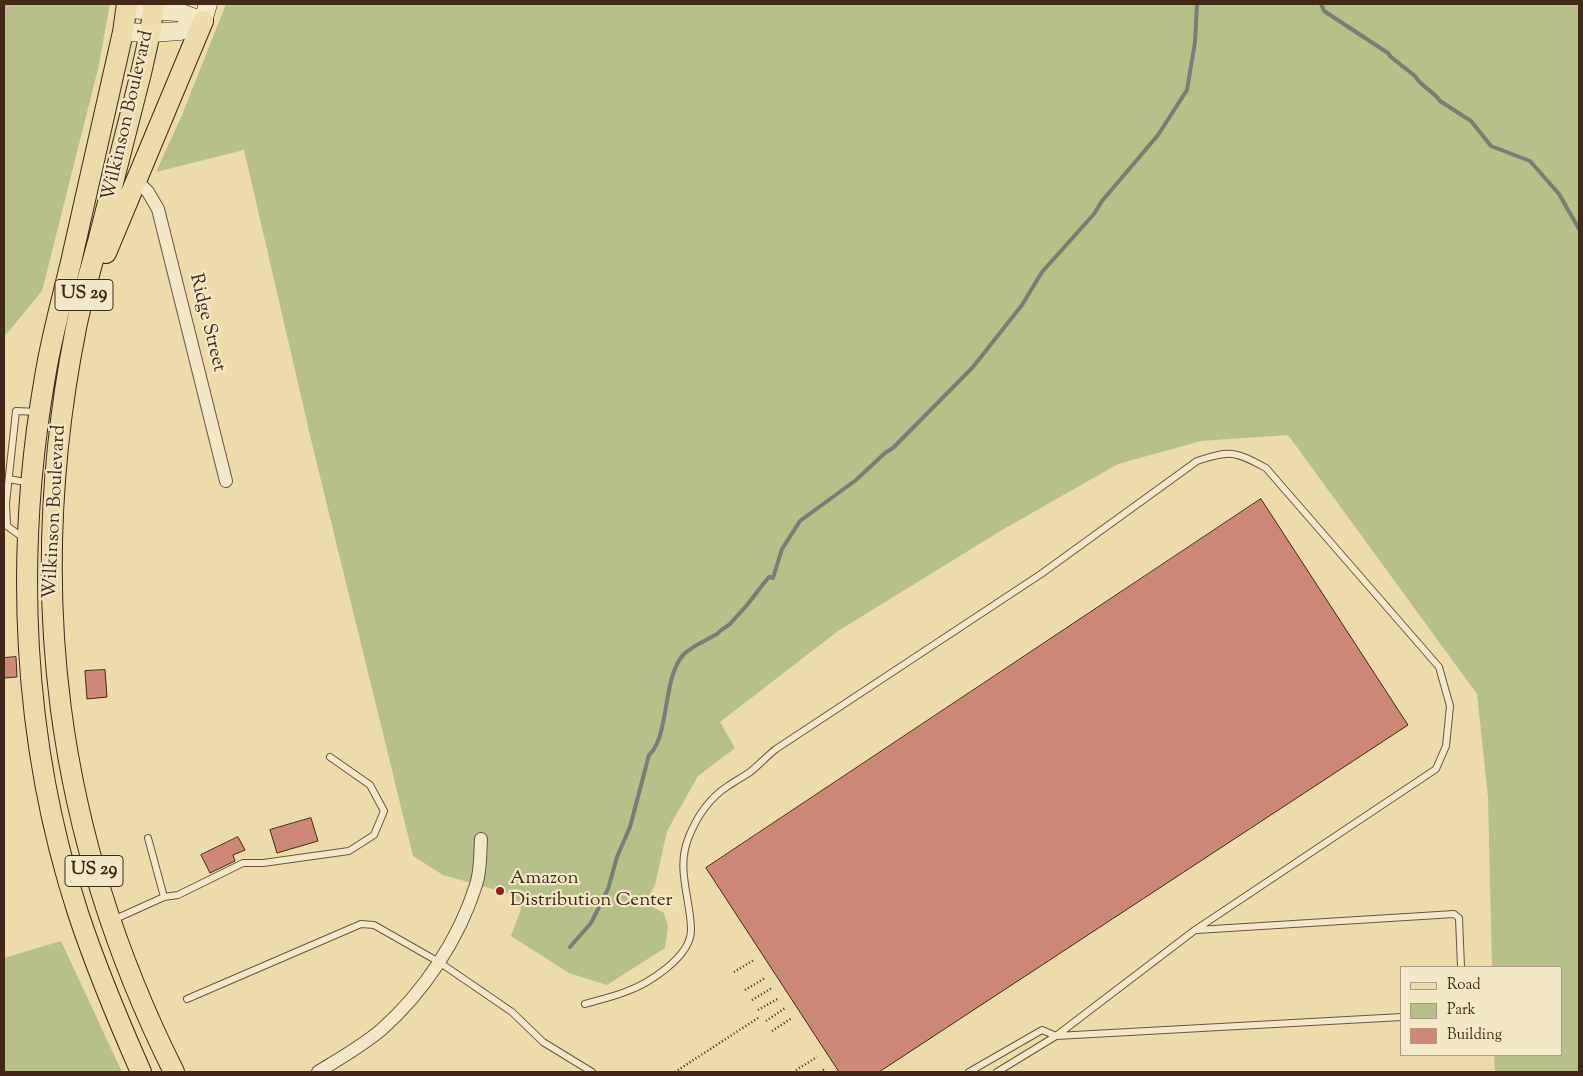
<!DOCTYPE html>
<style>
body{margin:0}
#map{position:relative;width:1583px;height:1076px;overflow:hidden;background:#ebdcaa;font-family:"Sorts Mill Goudy",serif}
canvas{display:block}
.frame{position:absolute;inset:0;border:5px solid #432819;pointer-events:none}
.legend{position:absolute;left:1400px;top:966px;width:162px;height:90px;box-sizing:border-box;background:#f2e8c8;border:1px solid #ac9b82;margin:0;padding:6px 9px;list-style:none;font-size:15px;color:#432819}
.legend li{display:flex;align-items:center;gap:10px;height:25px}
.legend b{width:25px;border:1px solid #ac9b82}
</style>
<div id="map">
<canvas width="1583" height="1076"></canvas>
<div class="frame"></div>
<ul class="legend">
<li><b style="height:6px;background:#ebdcaa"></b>Road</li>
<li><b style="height:14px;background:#b7c089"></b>Park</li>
<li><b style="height:14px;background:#cd8976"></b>Building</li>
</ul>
</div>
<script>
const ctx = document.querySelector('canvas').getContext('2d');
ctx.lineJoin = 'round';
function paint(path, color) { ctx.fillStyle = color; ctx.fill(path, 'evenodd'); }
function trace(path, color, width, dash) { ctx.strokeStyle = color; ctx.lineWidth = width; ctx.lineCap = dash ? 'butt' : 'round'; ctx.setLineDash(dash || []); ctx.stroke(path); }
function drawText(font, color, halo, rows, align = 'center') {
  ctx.font = font + ' "Sorts Mill Goudy",serif'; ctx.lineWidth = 4.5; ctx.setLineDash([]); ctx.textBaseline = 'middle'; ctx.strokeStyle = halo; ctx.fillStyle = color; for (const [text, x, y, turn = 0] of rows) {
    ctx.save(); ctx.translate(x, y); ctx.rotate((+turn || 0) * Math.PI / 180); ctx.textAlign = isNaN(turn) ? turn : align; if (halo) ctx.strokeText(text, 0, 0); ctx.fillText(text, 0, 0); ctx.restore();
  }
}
paint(new Path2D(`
 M4 4H110L98 69 42 291 4 337Z
 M226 4H1579V1072H1495L1494 1055H1562V967H1492L1488 797 1477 694 1288 435 1201 441 1118 464 1002 530 838 631 720 722 735 748 698 776 667 831 655 885 645 903 664 913 668 926 665 948 607 985 569 973 511 936 521 909 514 895 443 875 413 856 313 448 244 150 156 172 182 115Z
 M61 941 122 1072H4V958Z`), '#b7c089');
trace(new Path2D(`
 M1321 4 1324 11 1388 53 1391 57 1415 76C1421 87 1434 91 1440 101L1471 121 1491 146 1530 161 1559 194 1579 229
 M570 947 591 923 608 889 617 857 630 827 649 755C670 736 662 677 684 654 691 647 708 639 717 634 721 629 725 628 730 624 735 618 741 612 746 606 754 597 761 586 769 577L773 578 782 549 800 521 856 480 885 453 893 448 973 367 1022 305 1042 272 1094 214 1102 201 1158 135 1187 90 1195 42 1197 4`), '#787f76', 4);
const building = new Path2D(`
 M1261 499 1408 725 879 1072H839L706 868Z
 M16 657 17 677 4 678V658Z
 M105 670 107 697 87 699 85 671Z
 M311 818 318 841 277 853 270 830Z
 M238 837 245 850 233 855 235 861 210 873 201 855Z`);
paint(building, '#cd8976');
trace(building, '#432819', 1);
const service = new Path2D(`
 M9 479 30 483
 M25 539 7 526 6 503 16 411 38 412
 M164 897 178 895 243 863H263L349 851 374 835 384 811 370 785 330 757
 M113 920 164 897 148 838
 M1197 930 1454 914 1459 918 1461 967
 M187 999 361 924 374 925 439 962 512 1012 543 1042 592 1072
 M585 1004C599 1000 612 997 625 992 648 984 691 957 691 930 691 900 676 870 688 839 696 818 708 799 728 786 735 781 743 777 750 772 759 765 767 756 776 749L1041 574 1197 461C1230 450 1235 451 1266 468L1439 667 1450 706 1446 746 1436 769 1195 930 1056 1036 997 1072
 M969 1072 1042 1030 1056 1036 1402 1017`);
const minor = new Path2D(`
 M136 180 148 192 158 209 226 481
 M318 1072C339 1059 362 1046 381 1030 424 992 459 939 476 885 481 871 480 854 481 839`);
const secondary = new Path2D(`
 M126 9 178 12 203 21
 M123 32 150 33 180 31 203 21 208 4`);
const primary = new Path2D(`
 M127 4 123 32C106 109 88 185 71 262 62 300 51 339 45 377 14 555 22 741 78 913 96 967 118 1020 141 1072
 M154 4 150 33 141 73C127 128 113 183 99 238 91 268 82 298 76 328 24 589 55 834 174 1072
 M106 253 203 21`);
trace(service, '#6d553d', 8);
trace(minor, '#6d553d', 14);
trace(secondary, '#432819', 19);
trace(primary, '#432819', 22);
trace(new Path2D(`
 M734 972 754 960
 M745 990 765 978
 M752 1000 772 988
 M758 1010 779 998
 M766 1021 785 1008
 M772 1031 792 1018
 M796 1070 817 1057
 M675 1072 758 1018
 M820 1072 825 1069`), '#432819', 2.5, [1, 2.5]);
trace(service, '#f2e8c8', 6);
trace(minor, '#f2e8c8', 12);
trace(secondary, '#f2e8c8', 18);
trace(primary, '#ebdcaa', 20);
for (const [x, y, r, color] of [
 [500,891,5,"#8f2418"]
]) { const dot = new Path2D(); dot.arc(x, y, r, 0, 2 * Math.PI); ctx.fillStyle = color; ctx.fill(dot); trace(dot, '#f2e8c8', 2); }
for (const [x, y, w] of [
 [84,295,58],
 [94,871,58]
]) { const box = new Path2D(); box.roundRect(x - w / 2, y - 15.5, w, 31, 4); ctx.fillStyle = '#f2e8c8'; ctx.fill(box); trace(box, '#432819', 1); }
drawText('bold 18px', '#432819', null, [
 ["US 29",84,295],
 ["US 29",94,871]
]);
drawText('19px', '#432819', '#f2e8c8', [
 ["Wilkinson Boulevard",129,116,-77],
 ["Ridge Street",206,323,76],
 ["Wilkinson Boulevard",56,512,-87]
]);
drawText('19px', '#432819', '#f2e8c8', [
 ["Amazon",510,880],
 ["Distribution Center",510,902]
], 'left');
</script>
